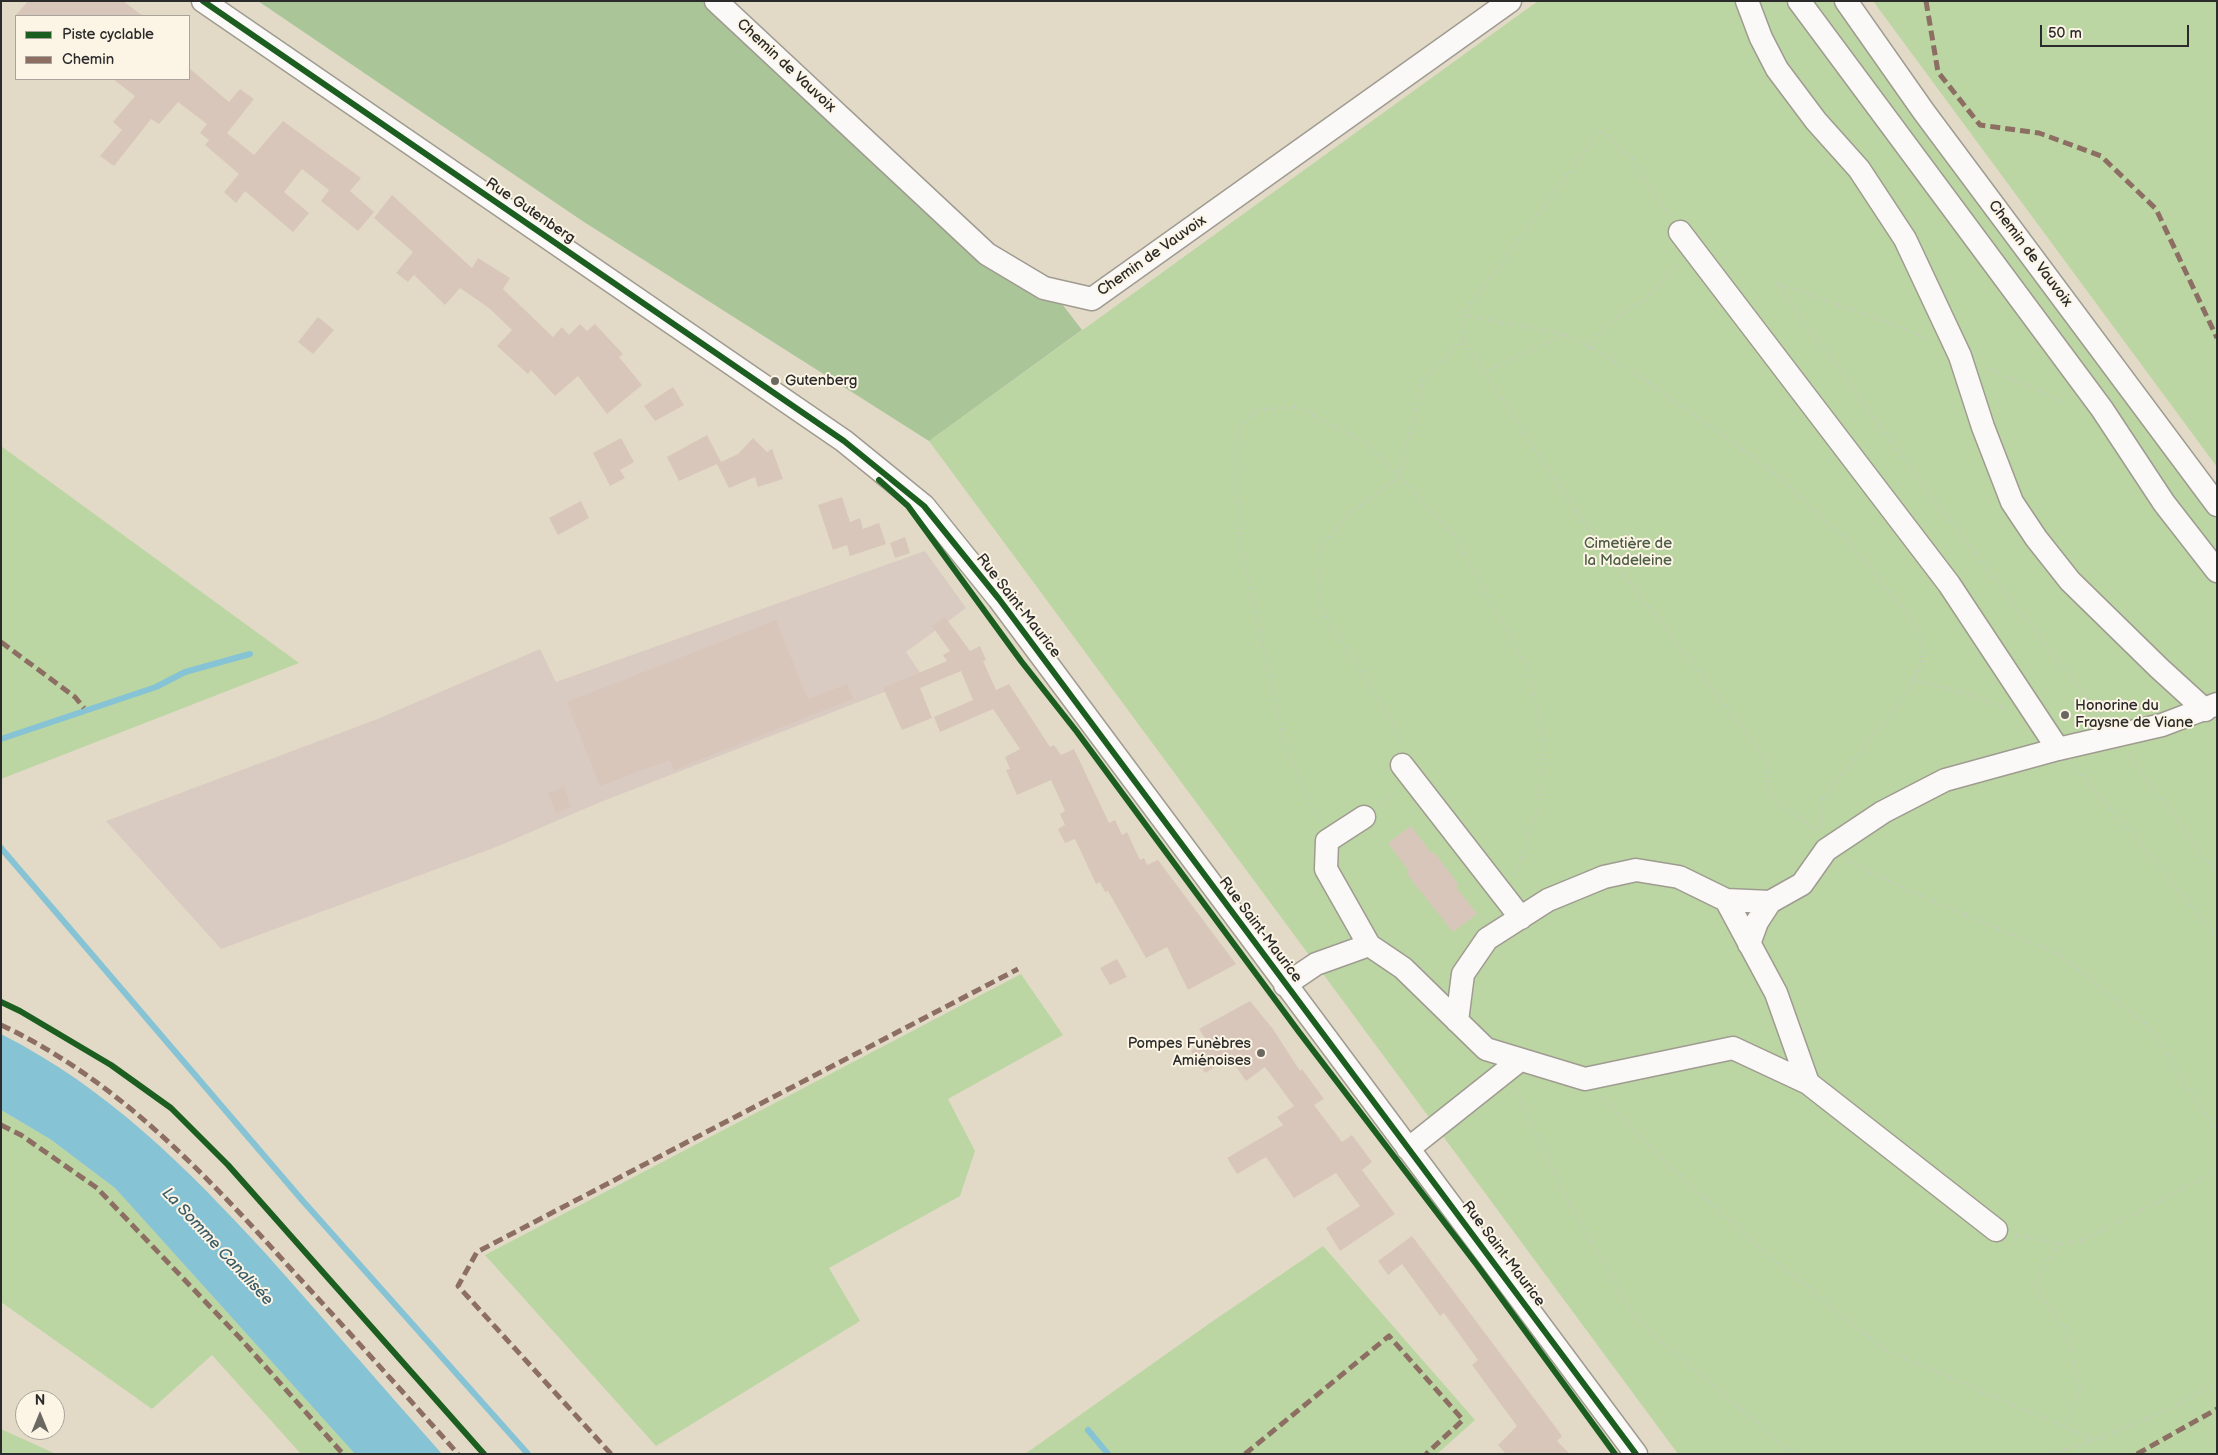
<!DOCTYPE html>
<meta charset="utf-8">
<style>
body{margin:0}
#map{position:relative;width:2218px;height:1455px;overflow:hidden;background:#e2dac7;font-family:"Balsamiq Sans",sans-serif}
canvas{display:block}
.frame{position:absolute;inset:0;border:2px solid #2b2b2b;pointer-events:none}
.legend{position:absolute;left:15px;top:15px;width:175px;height:65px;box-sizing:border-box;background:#fcf5e5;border:1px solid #a8a49b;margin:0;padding:6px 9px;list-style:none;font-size:15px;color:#2b2b2b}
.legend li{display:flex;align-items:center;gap:10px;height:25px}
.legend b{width:25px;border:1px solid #a8a49b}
.north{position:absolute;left:15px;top:1390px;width:50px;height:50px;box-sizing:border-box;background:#fcf5e5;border:1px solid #a8a49b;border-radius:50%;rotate:0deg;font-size:14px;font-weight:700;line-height:20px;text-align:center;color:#2b2b2b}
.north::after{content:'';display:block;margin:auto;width:18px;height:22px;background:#6b6862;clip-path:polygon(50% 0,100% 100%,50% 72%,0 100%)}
.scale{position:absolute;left:2040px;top:25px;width:149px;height:22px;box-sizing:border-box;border:2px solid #2b2b2b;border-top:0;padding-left:6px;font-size:15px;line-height:18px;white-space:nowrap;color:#2b2b2b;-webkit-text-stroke:4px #fcf5e5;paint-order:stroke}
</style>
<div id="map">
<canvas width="2218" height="1455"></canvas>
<div class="frame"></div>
<ul class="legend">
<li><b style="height:6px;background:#1b5e20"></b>Piste cyclable</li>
<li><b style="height:6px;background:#8d6e63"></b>Chemin</li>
</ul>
<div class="north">N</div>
<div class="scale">50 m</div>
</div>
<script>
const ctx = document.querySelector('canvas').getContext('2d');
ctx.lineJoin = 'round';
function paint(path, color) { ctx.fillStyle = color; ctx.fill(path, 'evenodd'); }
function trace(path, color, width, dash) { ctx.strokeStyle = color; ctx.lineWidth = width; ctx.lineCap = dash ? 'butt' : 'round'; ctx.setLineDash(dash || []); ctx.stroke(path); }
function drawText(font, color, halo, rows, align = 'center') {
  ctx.font = font + ' "Balsamiq Sans",sans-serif'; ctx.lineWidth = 4; ctx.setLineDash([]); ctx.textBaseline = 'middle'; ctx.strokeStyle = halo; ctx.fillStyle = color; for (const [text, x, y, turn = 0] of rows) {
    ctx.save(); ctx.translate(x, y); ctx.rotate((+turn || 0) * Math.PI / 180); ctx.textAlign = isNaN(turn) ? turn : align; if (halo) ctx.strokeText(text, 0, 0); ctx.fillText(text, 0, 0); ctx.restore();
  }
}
paint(new Path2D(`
 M925 551 966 608 906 652 923 677 598 803 496 847 221 949 106 821 375 720 540 649 556 682Z`), '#d9cbc2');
paint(new Path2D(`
 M1538 1H1838L2217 517V1454H1678L929 441Z
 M1873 1H2217V467Z
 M1 446 299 663 1 779Z
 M1021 974 1063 1035 948 1099 975 1151 960 1196 829 1268 860 1321 656 1446 485 1255Z
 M1 1110 50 1139 115 1188 355 1454H301L212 1355 152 1409 1 1302Z
 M1323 1246 1475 1420 1437 1454H1025L1210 1323Z
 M1 1429 56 1454H1Z`), '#bbd6a3');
paint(new Path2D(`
 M258 1H703L974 251 1059 300 1082 330 929 441 584 222Z`), '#aac598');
paint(new Path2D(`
 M1 1034C109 1089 186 1167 267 1255 326 1321 383 1388 442 1454H355L115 1188 50 1139 1 1110Z`), '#85c3d5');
trace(new Path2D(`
 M1 739 156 687 185 672 250 654
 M1 848 302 1200 528 1454
 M1088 1430 1108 1454`), '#85c3d5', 6);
paint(new Path2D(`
 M28 1H123L143 16H15Z
 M189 68 229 102 240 89 254 99 227 133 254 155 283 121 361 178 350 191 374 212 358 231 321 201 329 190 302 169 284 192 309 213 293 232 245 191 236 203 224 192 239 174 205 145 209 140 200 133 207 124 178 102 159 124 151 119 114 166 100 156 122 130 113 122 135 96 113 79H189Z
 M392 195 472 268 478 258 510 278 503 289 553 337 562 327 569 335 580 324 587 331 595 324 623 354 619 357 642 385 607 414 578 376 555 396 531 370 528 374 497 346 512 330 489 308 460 288 445 305 414 275 408 282 396 273 413 252 374 218Z
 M318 317 334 330 313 354 298 342Z
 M673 387 684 405 655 421 644 406Z
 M707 435 721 462 738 454 753 438 767 452 772 449 783 479 758 487 755 477 729 488 717 464 679 481 667 457Z
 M621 438 634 462 620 470 625 478 610 486 593 453Z
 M842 497 850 522 860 518 863 529 879 523 886 544 850 556 847 545 833 550 818 505Z
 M581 501 589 518 558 535 549 518Z
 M905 537 910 553 895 558 890 543Z
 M945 617 970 651 980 646 986 660 983 661 996 690 1009 684 1050 747 1054 745 1061 755 1074 749 1109 823 1115 820 1122 835 1127 832 1140 860 1144 858 1147 865 1158 860 1236 964 1188 990 1167 947 1146 958 1108 891 1105 892 1100 882 1096 884 1075 839 1065 843 1058 829 1065 825 1060 814 1065 811 1051 780 1017 795 1006 770 1010 769 1005 757 1020 749 993 709 940 732 934 717 973 700 961 671 920 688 932 718 902 730 883 688 947 661 943 655 950 651 932 626Z
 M776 620 808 699 847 684 853 699 674 770 670 760 600 786 567 702Z
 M564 787 571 807 556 813 548 793Z
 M1411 826 1432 854 1434 852 1459 885 1456 887 1477 914 1453 932 1406 873 1409 871 1388 843Z
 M1117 959 1127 977 1110 985 1100 968Z
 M1250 1001 1273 1029 1300 1071 1302 1069 1324 1099 1314 1105 1342 1142 1352 1135 1372 1162 1362 1170 1395 1214 1340 1251 1326 1228 1360 1206 1336 1173 1294 1198 1266 1157 1237 1174 1227 1158 1283 1125 1277 1117 1294 1106 1265 1067 1246 1081 1230 1058 1205 1073 1202 1068 1200 1069 1191 1051 1207 1041 1199 1029Z
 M1412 1236 1554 1425 1562 1436 1557 1441 1570 1454H1506L1498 1445 1517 1426 1472 1365 1478 1360 1444 1313 1440 1316 1402 1264 1388 1275 1378 1261Z`), '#d9c6bb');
const minor = new Path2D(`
 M203 1 844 441 924 506 999 599 1636 1454
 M716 1 987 254 1044 288 1092 299 1510 1
 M1747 1 1761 38 1777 69 1816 121 1859 169 1905 239 1960 356 1983 427 2012 502 2036 538 2070 581 2159 668 2205 710
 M1799 1 2102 409 2164 503 2217 571
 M1846 1 1924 112 2217 505
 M1680 232 1949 584 2058 749
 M1402 765 1521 918
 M1364 817 1327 841 1326 869 1369 945 1403 968 1486 1049 1585 1079 1733 1048 1808 1083 1996 1230
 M1726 900 1776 993 1808 1083
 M1749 944 1757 922 1770 902
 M1285 985 1316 964 1369 945
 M1457 1021 1463 974 1487 939 1548 900 1604 877 1636 870 1679 877 1726 900 1770 902 1802 884 1826 850 1883 812 1945 780 2058 749 2162 725 2217 704
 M1408 1149 1520 1060`);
trace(minor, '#9f9b91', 25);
trace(new Path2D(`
 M1776 283 1933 498 2103 719
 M1777 283 1890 323 1928 339
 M1463 315 1564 334 1591 348 1639 376 1770 469 1852 545 1905 612 1920 636 1922 661 1910 688 1823 799 1821 830
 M1463 340 1581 520 1767 759V789L1780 805 1818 831
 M1591 348 1606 324 1648 297 1678 263
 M1985 367 2071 405
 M1485 372 1563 335
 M1914 680 1966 693 2006 709
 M2128 754 2217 875
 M2074 767 2126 826 2217 937
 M1379 806 1394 794 1396 790
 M1319 822 1286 749 1241 548 1236 488 1237 432 1255 410 1297 407 1366 443 1399 476 1352 511 1321 546 1319 606 1385 708 1402 745
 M1848 861 1914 893 2060 955 2149 1027 2217 1132
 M1513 875 1518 868 1539 803 1543 739 1528 669 1454 535 1399 476 1423 380 1463 340V315L1601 130 1632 159 1670 216
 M1515 1089 1566 1197 1636 1319 1793 1454
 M1603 1097 1668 1165 1777 1263 1884 1349 2095 1440
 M2016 1235 2059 1244 2080 1241 2162 1200 2217 1170
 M2059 1244 2044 1265 2034 1287 2067 1332 2080 1390 2065 1427
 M2050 1454 2095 1440 2167 1410 2217 1383`), '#c8c6c2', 3, [1, 4]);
trace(minor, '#fbf9f7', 22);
trace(new Path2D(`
 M1926 1 1938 72 1980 125 2039 133 2101 156 2156 209 2217 338
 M1 642 75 697 84 708
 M1 1025C118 1080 206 1175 291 1269 347 1330 403 1392 458 1454
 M1 1125 21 1135 97 1188 240 1338 343 1454
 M611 1454 458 1286 477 1252 1018 969
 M1245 1454 1389 1336 1463 1420 1426 1454
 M2137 1454 2217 1409`), '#8d6e63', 5, [10, 5]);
trace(new Path2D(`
 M203 1 844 441 924 506 999 599 1636 1454
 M879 480 908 506 1021 661 1077 732 1299 1032 1477 1265 1615 1454
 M1 1002 20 1011 111 1065 171 1108 228 1165 484 1454`), '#1b5e20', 6);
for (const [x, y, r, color] of [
 [775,381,5,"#6b6862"],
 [2065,715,5,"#6b6862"],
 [1261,1053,5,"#6b6862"]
]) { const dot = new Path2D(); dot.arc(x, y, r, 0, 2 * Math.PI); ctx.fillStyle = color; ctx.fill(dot); trace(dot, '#fcf5e5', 2); }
drawText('15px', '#2b2b2b', '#fcf5e5', [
 ["Chemin de Vauvoix",786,66,43],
 ["Rue Gutenberg",530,211,34],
 ["Chemin de Vauvoix",2030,254,53],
 ["Chemin de Vauvoix",1152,256,-35],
 ["Rue Saint-Maurice",1018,606,52],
 ["Rue Saint-Maurice",1260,930,53],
 ["Rue Saint-Maurice",1503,1254,53]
]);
drawText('15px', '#2b2b2b', '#fcf5e5', [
 ["Gutenberg",785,381],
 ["Honorine du",2075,706],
 ["Fraysne de Viane",2075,723],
 ["Pompes Funèbres",1251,1044,"right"],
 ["Amiénoises",1251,1061,"right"]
], 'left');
drawText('15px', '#4d5d46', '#fcf5e5', [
 ["Cimetière de",1628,544],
 ["la Madeleine",1628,561]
]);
drawText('italic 16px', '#3c5d69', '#fcf5e5', [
 ["La Somme Canalisée",217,1247,47]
]);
</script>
